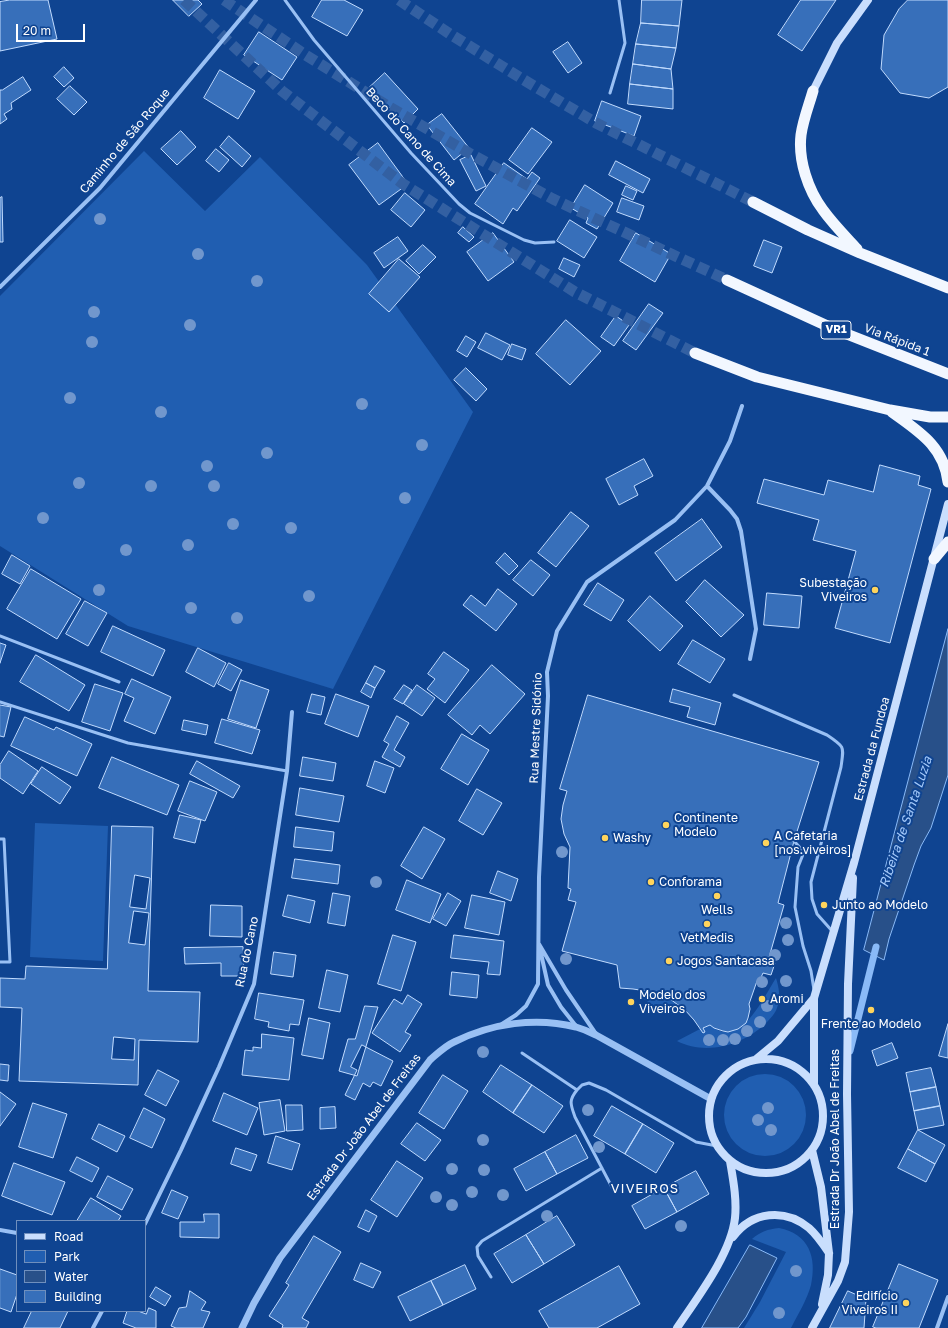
<!DOCTYPE html>
<meta charset="utf-8">
<style>
body{margin:0}
#map{position:relative;width:948px;height:1328px;overflow:hidden;background:#0f4491;font-family:"Golos Text",sans-serif}
canvas{display:block}
.legend{position:absolute;left:16px;top:1220px;width:130px;height:92px;box-sizing:border-box;background:#0f4491;border:1px solid #6f8fbd;margin:0;padding:5px 7px;list-style:none;font-size:12px;color:#fff}
.legend li{display:flex;align-items:center;gap:8px;height:20px}
.legend b{width:20px;border:1px solid #6f8fbd}
.scale{position:absolute;left:16px;top:24px;width:69px;height:18px;box-sizing:border-box;border:2px solid #fff;border-top:0;padding-left:5px;font-size:12px;line-height:14px;white-space:nowrap;color:#fff;-webkit-text-stroke:3px #0f4491;paint-order:stroke}
</style>
<div id="map">
<canvas width="948" height="1328"></canvas>
<ul class="legend">
<li><b style="height:5px;background:#c9defd"></b>Road</li>
<li><b style="height:11px;background:#205eb1"></b>Park</li>
<li><b style="height:11px;background:#285089"></b>Water</li>
<li><b style="height:11px;background:#376fba"></b>Building</li>
</ul>
<div class="scale">20 m</div>
</div>
<script>
const ctx = document.querySelector('canvas').getContext('2d');
ctx.lineJoin = 'round';
function paint(path, color) { ctx.fillStyle = color; ctx.fill(path, 'evenodd'); }
function trace(path, color, width, dash) { ctx.strokeStyle = color; ctx.lineWidth = width; ctx.lineCap = dash ? 'butt' : 'round'; ctx.setLineDash(dash || []); ctx.stroke(path); }
function drawText(font, color, halo, rows, align = 'center') {
  ctx.font = font + ' "Golos Text",sans-serif'; ctx.lineWidth = 4; ctx.setLineDash([]); ctx.textBaseline = 'middle'; ctx.strokeStyle = halo; ctx.fillStyle = color; for (const [text, x, y, turn = 0] of rows) {
    ctx.save(); ctx.translate(x, y); ctx.rotate((+turn || 0) * Math.PI / 180); ctx.textAlign = isNaN(turn) ? turn : align; if (halo) ctx.strokeText(text, 0, 0); ctx.fillText(text, 0, 0); ctx.restore();
  }
}
paint(new Path2D(`
 M144 151 205 211 260 157 367 265 473 412 333 689 128 626 0 546V296Z
 M35 823 108 826 103 961 30 957Z
 M776 978C779 988 781 998 777 1008 775 1014 770 1019 766 1023 744 1045 706 1056 677 1041L700 1029 703 1033V1028L710 1025C740 1051 763 998 776 978Z
 M642 990C659 992 675 1000 687 1012 669 1019 654 1005 639 996Z
 M724 1115a41 41 0 1 1 82 0a41 41 0 1 1-82 0Z
 M779 1228C809 1234 817 1257 811 1285 807 1300 798 1314 791 1328H744L760 1302 786 1252 752 1239C760 1232 768 1229 779 1228Z`), '#205eb1');
const water = new Path2D(`
 M948 629V775L931 828 921 846 914 865 889 939 884 960 864 950Z
 M750 1245 777 1258 746 1317 738 1328H702Z`);
paint(water, '#285089');
trace(water, '#8abaf7', 1);
trace(new Path2D(`
 M850 1051 876 947`), '#8abaf7', 7);
const building = new Path2D(`
 M10 0H48L57 39 0 51V2Z
 M173 0H198L202 4 189 16Z
 M322 0H344L363 10 347 36 312 17Z
 M642 0H682L679 26 641 23Z
 M801 0H836L802 51 778 35Z
 M908 0H948V87L929 98 900 93 881 69 884 35 899 9Z
 M641 23 679 26 676 48 636 44Z
 M259 32 297 57 282 80 244 55Z
 M568 42 582 63 568 73 553 52Z
 M636 44 676 48 671 69 633 64Z
 M633 64 671 69 673 89 630 84Z
 M64 67 74 78 64 87 54 77Z
 M220 70 255 91 238 119 204 98Z
 M385 73 418 109 404 123 370 87Z
 M23 77 31 90 11 103 12 109 4 114 7 119 0 124V90H2Z
 M630 84 673 89V109L628 104Z
 M70 86 87 102 74 115 57 99Z
 M602 101 641 116 634 136 595 121Z
 M442 114 469 148 454 160 427 125Z
 M532 128 552 142 528 174 509 160Z
 M181 131 196 147 177 165 161 149Z
 M229 136 251 156 242 167 220 147Z
 M378 143 408 184 379 205 349 165Z
 M216 149 229 160 219 172 206 161Z
 M471 155 486 186 476 191 460 160Z
 M616 161 650 179 643 193 609 175Z
 M504 163 527 179 532 172 540 178 517 211 513 208 503 224 475 204Z
 M585 185 613 203 597 229 586 223 588 218 571 208Z
 M626 186 637 191 633 200 622 195Z
 M405 193 425 210 411 227 391 210Z
 M2 197 3 242H0V198Z
 M622 198 644 206 639 220 617 212Z
 M570 220 597 237 584 258 557 241Z
 M463 227 474 237 469 242 458 233Z
 M493 233 514 262 488 281 467 252Z
 M636 233 671 254 655 282 620 261Z
 M398 237 408 251 384 268 374 253Z
 M764 240 782 247 772 273 754 266Z
 M423 245 436 257 419 274 406 261Z
 M564 258 580 265 574 277 559 269Z
 M399 259 420 277 389 312 369 294Z
 M649 304 663 313 636 350 623 341Z
 M616 316 629 325 614 346 601 337Z
 M566 320 601 351 570 385 536 354Z
 M486 333 510 345 502 360 478 348Z
 M466 336 476 342 467 357 457 351Z
 M512 344 526 349 522 360 508 355Z
 M466 368 487 389 476 401 454 380Z
 M644 459 653 476 634 486 638 495 619 505 606 479Z
 M880 465 920 476 918 485 931 489 890 643 835 628 856 551 813 540 819 520 757 503 764 479 824 495 828 480 873 492Z
 M571 512 589 526 556 567 538 553Z
 M702 519 722 547 676 581 655 553Z
 M505 553 518 566 509 575 496 563Z
 M12 555 30 566 20 584 2 574Z
 M531 560 550 575 533 596 513 580Z
 M31 569 81 599 57 639 7 609Z
 M705 580 744 615 721 637 686 602Z
 M598 583 624 600 611 621 584 605Z
 M498 589 517 604 496 631 463 605 471 595 485 606Z
 M767 593 802 596 799 628 764 625Z
 M650 596 683 626 660 651 628 621Z
 M85 601 107 613 88 646 66 634Z
 M113 626 165 650 153 676 101 652Z
 M693 640 725 659 710 683 678 664Z
 M0 643 6 645 0 663Z
 M198 648 226 663 214 687 186 672Z
 M444 652 469 670 445 703 427 689 435 679 428 674Z
 M36 655 85 685 69 711 20 682Z
 M229 663 242 670 231 691 218 684Z
 M492 665 525 694 490 734 480 725 472 735 448 715Z
 M375 666 385 671 375 688 366 683Z
 M132 679 171 697 155 734 124 721 134 698 125 694Z
 M241 680 269 690 256 728 228 719Z
 M366 683 375 688 371 698 361 692Z
 M95 684 123 693 110 731 82 722Z
 M404 685 412 690 403 704 394 699Z
 M417 685 435 698 422 716 404 704Z
 M673 689 721 703 715 725 687 717 690 707 670 702Z
 M312 694 325 697 321 715 307 712Z
 M336 694 369 706 358 737 325 724Z
 M588 695 819 762 794 841 778 903 784 905 768 961 775 963 771 975 763 973 759 982 757 981 749 1004 750 1009 748 1018 746 1023 738 1029 728 1032 723 1031 714 1028 710 1025 703 1028 705 1032 703 1033 694 1020 685 1010 670 999 653 992 633 989 620 988 617 965 562 951 576 902 568 900 571 889 568 888 570 847 564 834 561 819 563 805 567 791 560 789Z
 M0 705 11 707 4 737 0 736Z
 M397 716 409 723 394 750 405 757 400 767 382 757 389 744 384 741Z
 M25 717 54 730 56 727 92 744 77 776 11 746Z
 M222 719 260 730 252 754 215 743Z
 M184 720 208 725 206 735 182 730Z
 M462 734 489 750 468 785 441 769Z
 M9 751 38 771 23 794 0 778V765Z
 M112 757 179 785 167 815 99 788Z
 M303 757 336 763 333 781 300 776Z
 M197 761 240 786 233 798 190 774Z
 M375 761 394 768 385 793 367 786Z
 M42 767 71 787 60 804 31 784Z
 M190 781 217 792 205 821 178 811Z
 M300 788 344 796 339 822 296 815Z
 M477 789 502 803 483 835 459 821Z
 M180 815 201 820 195 843 174 838Z
 M112 826 153 827 148 991 200 992 198 1042 139 1040 138 1085 19 1081 22 1008 0 1007V978L25 979 26 966 107 969ZM114 1037 135 1039 134 1060 112 1059Z
 M296 827 334 832 332 851 294 847Z
 M424 827 445 839 422 879 401 866Z
 M295 859 340 865 338 884 292 878Z
 M498 871 518 879 511 901 490 893Z
 M135 875 150 878 146 909 130 907Z
 M407 880 441 894 430 923 396 910Z
 M333 893 350 896 345 926 328 923Z
 M448 893 461 901 446 926 433 919Z
 M288 895 315 901 310 923 283 916Z
 M472 895 505 902 499 935 465 928Z
 M211 905 242 906V937L210 936Z
 M134 911 149 913 145 945 129 943Z
 M393 935 416 942 401 991 378 984Z
 M454 935 504 941 500 975 487 974 489 962 451 958Z
 M243 947 244 976H221V963L185 964 184 948Z
 M274 952 296 955 293 977 271 974Z
 M327 970 348 975 340 1012 319 1008Z
 M452 972 479 975 477 998 450 995Z
 M259 993 304 1000 299 1025 290 1024 289 1031 268 1027 269 1022 255 1019Z
 M408 995 422 1004 405 1032 411 1035 400 1052 372 1033 394 999 402 1004Z
 M365 1006 378 1007 357 1076 339 1071 348 1039H355Z
 M309 1018 330 1023 323 1059 302 1055Z
 M948 1024V1058L939 1056Z
 M262 1034 294 1038 289 1080 242 1075 245 1050 253 1051V1047L261 1048Z
 M892 1043 898 1058 877 1066 872 1051Z
 M362 1045 393 1061 381 1086 373 1082 370 1087 363 1083 355 1100 345 1095 357 1070 351 1067Z
 M0 1064 9 1065 8 1081 0 1080Z
 M501 1065 532 1085 513 1113 483 1092Z
 M931 1068 936 1087 910 1092 906 1073Z
 M158 1070 179 1081 166 1106 145 1095Z
 M443 1075 468 1091 444 1129 419 1113Z
 M532 1085 563 1106 544 1133 513 1113Z
 M936 1087 940 1106 914 1111 910 1092Z
 M0 1092 16 1104 0 1126Z
 M224 1093 258 1108 247 1135 213 1121Z
 M280 1100 285 1131 264 1135 259 1103Z
 M33 1103 67 1114 53 1158 19 1147Z
 M286 1105H302L303 1130 287 1131Z
 M612 1106 643 1124 625 1154 594 1136Z
 M940 1106 944 1125 918 1130 914 1111Z
 M335 1107 336 1128 320 1129V1108Z
 M144 1108 165 1119 152 1148 130 1138Z
 M417 1123 441 1140 425 1161 401 1144Z
 M99 1124 125 1136 117 1152 92 1139Z
 M643 1124 674 1143 656 1173 625 1154Z
 M918 1130 945 1145 935 1164 908 1149Z
 M576 1135 588 1158 557 1174 545 1152Z
 M276 1136 300 1144 292 1170 268 1163Z
 M236 1148 257 1155 251 1171 231 1164Z
 M908 1149 935 1164 926 1182 898 1168Z
 M545 1152 557 1174 526 1191 514 1169Z
 M77 1157 99 1168 92 1182 70 1171Z
 M397 1161 423 1178 397 1217 371 1200Z
 M14 1163 65 1182 52 1215 2 1196Z
 M696 1171 709 1194 677 1212 664 1188Z
 M108 1176 133 1189 122 1210 97 1197Z
 M664 1188 677 1212 645 1229 632 1206Z
 M172 1190 188 1197 178 1219 162 1213Z
 M91 1198 121 1216 118 1221H77Z
 M366 1210 377 1216 369 1232 358 1227Z
 M204 1214H219V1238L180 1237V1222H204Z
 M557 1216 575 1245 544 1264 526 1235Z
 M526 1235 544 1264 512 1283 494 1254Z
 M314 1236 341 1252 302 1318 309 1322 306 1328H282L283 1325 269 1316 289 1285 286 1283Z
 M361 1263 381 1272 373 1288 354 1280Z
 M899 1264 938 1280 919 1328H876L873 1327Z
 M465 1265 476 1289 443 1305 431 1281Z
 M619 1266 640 1304 597 1328H549L539 1311Z
 M0 1269 17 1275V1294L11 1312 0 1308Z
 M431 1281 443 1305 410 1321 398 1297Z
 M156 1287 171 1296 165 1306 150 1297Z
 M190 1291 206 1302 201 1310 210 1312 203 1328H176L171 1326 179 1308 186 1307Z
 M848 1291 866 1299 864 1328H830Z
 M149 1308 156 1311V1328H136L123 1323 127 1311H138L146 1314Z
 M32 1311H68L60 1328H24Z`);
paint(building, '#376fba');
trace(building, '#c1dbfe', 1);
trace(new Path2D(`
 M184 0 282 91 403 184 575 292 695 353
 M224 0 304 54 386 105 469 153 553 199 727 280
 M399 0 450 34 524 80 596 123 753 202`), '#3360a2', 11, [11, 5.5]);
trace(new Path2D(`
 M285 0 314 40 411 153 459 204 470 213 524 240 535 243 554 242
 M610 93 625 43 619 0
 M0 636 119 682
 M734 695 827 735C845 747 844 746 841 767L811 882 812 899 817 914 833 932
 M0 702 128 743 287 771
 M0 839H4L10 962H0
 M794 841 804 852 798 867 795 907 803 946 811 971 814 990
 M522 1053 577 1090 582 1085 589 1083 606 1090 696 1142 717 1146
 M577 1090C568 1101 571 1105 575 1117L615 1193
 M491 1277 478 1256 477 1247 482 1241 602 1168`), '#99c0f4', 3);
trace(new Path2D(`
 M0 287 100 188 256 0
 M707 486 730 510 737 519 741 531 756 629 750 659
 M539 944 566 990 596 1034
 M540 949 548 985 561 1007 576 1026
 M502 1024 516 1015 526 1006 538 984 539 877 548 696 547 672 557 631 587 582 675 520 707 486 730 441 742 406
 M145 1224 181 1150 219 1067 254 984 287 771 292 712
 M0 1230 17 1233
 M93 1328 102 1311
 M937 1328 948 1297`), '#99c0f4', 4);
trace(new Path2D(`
 M242 1328 254 1303 280 1258 430 1060C437 1054 445 1046 454 1042 492 1023 536 1017 576 1027 583 1029 590 1032 596 1035L711 1099`), '#99c0f4', 7);
trace(new Path2D(`
 M813 91 837 43 868 0
 M709 1116a57 57 0 1 1 114 0a57 57 0 1 1-114 0Z
 M755 1060 778 1041 814 998
 M814 1085V998L854 863 948 504
 M812 1150 821 1187 829 1253 828 1275 822 1304
 M733 1237C752 1211 785 1208 809 1228 817 1235 823 1244 829 1253
 M677 1328C697 1298 731 1254 735 1218 737 1199 733 1179 730 1161
 M812 1328 838 1281 845 1262 849 1212 847 1094 848 984 853 878`), '#c9defd', 8);
trace(new Path2D(`
 M813 91C809 105 803 120 801 135 798 160 808 190 823 210 833 224 846 237 857 249
 M753 202 808 230 860 253 948 288
 M727 280 834 329 948 374
 M695 353 757 377 890 410 930 417H948
 M892 412C918 431 944 446 948 482
 M934 559 948 542`), '#f2f7ff', 11);
ctx.fillStyle = '#7197cd';
for (const [x, y] of [
 [100,219],
 [198,254],
 [257,281],
 [94,312],
 [190,325],
 [92,342],
 [70,398],
 [362,404],
 [161,412],
 [422,445],
 [267,453],
 [207,466],
 [79,483],
 [151,486],
 [214,486],
 [405,498],
 [43,518],
 [233,524],
 [291,528],
 [188,545],
 [126,550],
 [99,590],
 [309,596],
 [191,608],
 [237,618],
 [562,852],
 [376,882],
 [786,923],
 [788,940],
 [775,955],
 [566,959],
 [786,981],
 [762,982],
 [767,1006],
 [760,1022],
 [747,1031],
 [735,1039],
 [709,1040],
 [723,1040],
 [483,1052],
 [768,1108],
 [588,1110],
 [758,1120],
 [771,1130],
 [483,1140],
 [599,1147],
 [452,1169],
 [484,1170],
 [472,1192],
 [503,1195],
 [436,1197],
 [452,1205],
 [547,1216],
 [681,1226],
 [796,1271],
 [779,1313]
]) { ctx.beginPath(); ctx.arc(x, y, 6, 0, 2 * Math.PI); ctx.fill(); }
for (const [x, y, r, color] of [
 [875,590,4,"#ffd45c"],
 [666,825,4,"#ffd45c"],
 [605,838,4,"#ffd45c"],
 [766,843,4,"#ffd45c"],
 [651,882,4,"#ffd45c"],
 [717,896,4,"#ffd45c"],
 [824,905,4,"#ffd45c"],
 [707,924,4,"#ffd45c"],
 [669,961,4,"#ffd45c"],
 [762,999,4,"#ffd45c"],
 [631,1002,4,"#ffd45c"],
 [871,1010,4,"#ffd45c"],
 [906,1303,4,"#ffd45c"]
]) { const dot = new Path2D(); dot.arc(x, y, r, 0, 2 * Math.PI); ctx.fillStyle = color; ctx.fill(dot); trace(dot, '#0f4491', 1.5); }
for (const [x, y, w] of [
 [836,330,30]
]) { const box = new Path2D(); box.roundRect(x - w / 2, y - 9, w, 18, 3); ctx.fillStyle = '#0f4491'; ctx.fill(box); trace(box, '#fff', 1); }
drawText('bold 11px', '#fff', null, [
 ["VR1",836,330]
]);
drawText('12px', '#fff', '#0f4491', [
 ["Beco do Cano de Cima",411,137,48],
 ["Caminho de São Roque",125,141,-50],
 ["Via Rápida 1",897,340,21],
 ["Rua Mestre Sidónio",536,728,-88],
 ["Estrada da Fundoa",872,749,-75],
 ["Rua do Cano",247,952,-78],
 ["Estrada Dr João Abel de Freitas",364,1127,-53],
 ["Estrada Dr João Abel de Freitas",835,1139,-90]
]);
drawText('12px', '#fff', '#0f4491', [
 ["Subestação",867,583,"right"],
 ["Viveiros",867,597,"right"],
 ["Continente",674,818],
 ["Modelo",674,832],
 ["A Cafetaria",774,836],
 ["[nos.viveiros]",774,850],
 ["Washy",613,838],
 ["Conforama",659,882],
 ["Junto ao Modelo",832,905],
 ["Wells",717,910,"center"],
 ["VetMedis",707,938,"center"],
 ["Jogos Santacasa",677,961],
 ["Modelo dos",639,995],
 ["Viveiros",639,1009],
 ["Aromi",770,999],
 ["Frente ao Modelo",871,1024,"center"],
 ["Edifício",898,1296,"right"],
 ["Viveiros II",898,1310,"right"]
], 'left');
drawText('italic 13px', '#a5cafb', '#0f4491', [
 ["Ribeira de Santa Luzia",906,822,-71]
]);
ctx.letterSpacing = '1px';
drawText('13px', '#fff', '#0f4491', [
 ["VIVEIROS",645,1189]
]);
ctx.letterSpacing = '0px';
</script>
